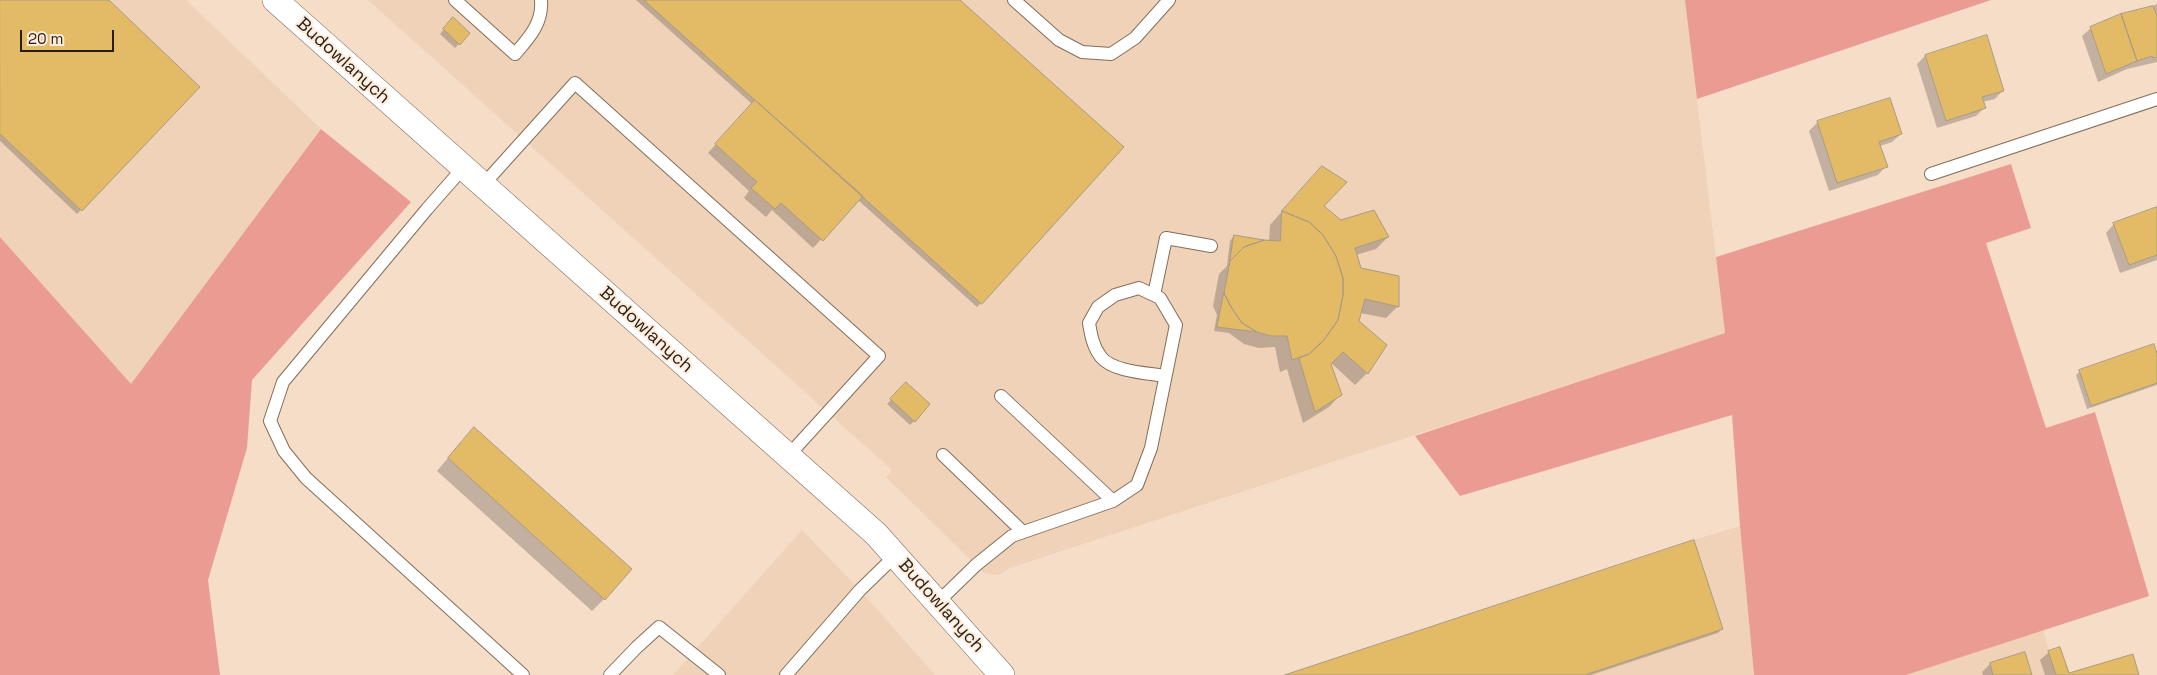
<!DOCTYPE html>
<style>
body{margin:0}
#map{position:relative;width:2157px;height:675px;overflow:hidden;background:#f5ddc8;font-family:"Space Grotesk",sans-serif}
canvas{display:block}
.scale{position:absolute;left:20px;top:30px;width:94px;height:22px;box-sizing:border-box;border:2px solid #261e16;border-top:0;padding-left:6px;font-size:15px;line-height:18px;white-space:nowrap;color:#261e16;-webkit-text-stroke:4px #feebda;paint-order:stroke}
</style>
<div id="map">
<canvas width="2157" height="675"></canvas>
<div class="scale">20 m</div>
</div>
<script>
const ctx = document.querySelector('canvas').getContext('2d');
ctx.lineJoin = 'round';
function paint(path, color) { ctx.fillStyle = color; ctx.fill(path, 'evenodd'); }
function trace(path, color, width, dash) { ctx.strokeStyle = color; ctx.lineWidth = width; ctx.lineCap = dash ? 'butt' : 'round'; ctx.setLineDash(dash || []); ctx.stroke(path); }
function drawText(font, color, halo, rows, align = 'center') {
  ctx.font = font + ' "Space Grotesk",sans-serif'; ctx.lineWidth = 4; ctx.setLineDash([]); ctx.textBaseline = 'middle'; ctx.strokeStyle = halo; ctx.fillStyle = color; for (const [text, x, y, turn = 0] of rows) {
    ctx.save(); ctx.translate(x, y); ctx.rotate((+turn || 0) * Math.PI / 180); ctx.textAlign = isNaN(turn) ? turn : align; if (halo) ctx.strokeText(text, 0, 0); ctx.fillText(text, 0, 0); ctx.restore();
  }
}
paint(new Path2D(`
 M0 0H186L321 129 131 385 0 237Z
 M368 0H1685L1725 333 1010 568 998 575 984 573 886 477 892 470Z
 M1740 526 1754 675H1284L1694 540Z
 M802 530 860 590 935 675H673Z
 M2043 629 2056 675H1906Z`), '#efd2b8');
paint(new Path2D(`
 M1685 0H1991L1697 99Z
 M321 129 411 202 252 380 247 448 208 580 220 675H0V237L131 384Z
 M2011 164 2031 228 1986 243 2046 428 2095 412 2149 596 1906 675H1754L1740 526 1732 415 1460 496 1415 436 1725 333 1716 257Z`), '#eb9c92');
paint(new Path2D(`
 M0 0H107L199 87 77 214 0 141Z
 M636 0H959L981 303 977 307 858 200 813 248 772 210 766 217 744 198 749 191 708 153 752 104Z
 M2157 4V62L2127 69 2098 82 2082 36 2091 28 2102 24 2105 20 2137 10V12Z
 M449 23 469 33 455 48 440 34Z
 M1925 56 2003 90 1995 99 1982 102 1984 108 1976 116 1937 128 1917 64Z
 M1818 122 1901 134 1892 142 1880 146 1886 166 1878 175 1829 191 1809 131Z
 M1310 180 1322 206 1340 221 1388 237 1376 249 1356 255 1360 269 1398 306 1386 318 1360 313 1358 321 1385 346 1367 373 1355 385 1329 361 1341 394 1329 407 1303 423 1287 369 1280 372 1275 347 1259 348 1244 344 1229 333 1214 331 1217 315 1213 306 1219 274 1227 266 1230 241 1234 236 1269 241 1270 225Z
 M2157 209V260L2120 273 2106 233 2114 224Z
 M2157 358V385L2087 409 2076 375 2080 371Z
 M906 384 914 421 910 425 887 404Z
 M462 441 604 599 592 611 437 471Z
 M1722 629 1718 633 1591 675H1289Z
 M2049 652 2068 674 2138 675H2045L2040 660Z
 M2025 654 2031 675H1983L1982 672 1990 664Z`), '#0003');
const building = new Path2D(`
 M0 0H109L200 87 82 211 0 134Z
 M644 0H960L1124 147 982 304Z
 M2153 6 2157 16V57L2153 58 2152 56 2137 61 2121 14Z
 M2121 14 2137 61 2106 74 2090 27Z
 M453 17 470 33 460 45 443 29Z
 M1987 35 2004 91 1982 97 1986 108 1946 121 1925 55Z
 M1890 98 1902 134 1879 142 1888 167 1837 183 1817 121Z
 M755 100 863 196 823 241 781 203 775 209 751 188 757 182 715 144Z
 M1322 166 1347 182 1324 206 1341 220 1374 210 1389 237 1355 248 1361 268 1399 276V307L1365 299 1359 321 1387 345 1368 374 1343 352 1331 364 1342 395 1315 412 1299 358 1309 354 1324 340 1338 320 1343 295V278L1336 256 1323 235 1309 222 1282 211Z
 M2157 207V255L2129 265 2113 223Z
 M1282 211 1309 222 1323 235 1336 256 1343 278V295L1338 320 1324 340 1309 354 1292 360 1287 336H1271L1257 332 1242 323 1231 307 1224 293 1230 261 1244 247 1264 240 1280 241Z
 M1234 235 1264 240 1244 247 1230 261Z
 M1224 293 1231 307 1242 323 1257 332 1217 327Z
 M2154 344 2157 354V383L2091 406 2079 370Z
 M906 382 930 404 915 422 890 399Z
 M474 427 632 569 605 600 448 458Z
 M1694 540 1723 629 1585 675H1285Z
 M2060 647 2069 673 2133 654 2139 675H2056L2048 651Z
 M2025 652 2032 675H1993L1990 663Z`);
paint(building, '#e3ba66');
trace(building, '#a99c83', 1);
const service = new Path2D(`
 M455 0 515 54C529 38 543 23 541 0
 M1014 0 1059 40 1082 52 1111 54 1135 38 1169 0
 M463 168 427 209 283 382 270 421 284 451 306 478 523 675
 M1931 174 2157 99
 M483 185 575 83 879 356 788 456
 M1154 295 1166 238 1211 246
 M1001 396 1113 501
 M943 455 1023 532
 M938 602 976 565 1012 536 1113 501 1137 485 1151 448 1176 325 1160 298 1139 288 1115 295 1098 307 1089 323C1091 335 1093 347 1101 357 1113 372 1148 373 1165 376
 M610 675 637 647 659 627 719 675
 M786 675 860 590 896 555`);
const minor = new Path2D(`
 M275 0 876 534 1002 675`);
trace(service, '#826e5b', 14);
trace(minor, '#826e5b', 26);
trace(service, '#fff', 12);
trace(minor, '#fff', 25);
drawText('18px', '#261e16', '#feebda', [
 ["Budowlanych",343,61,42],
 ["Budowlanych",646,330,42],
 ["Budowlanych",941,606,48]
]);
</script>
